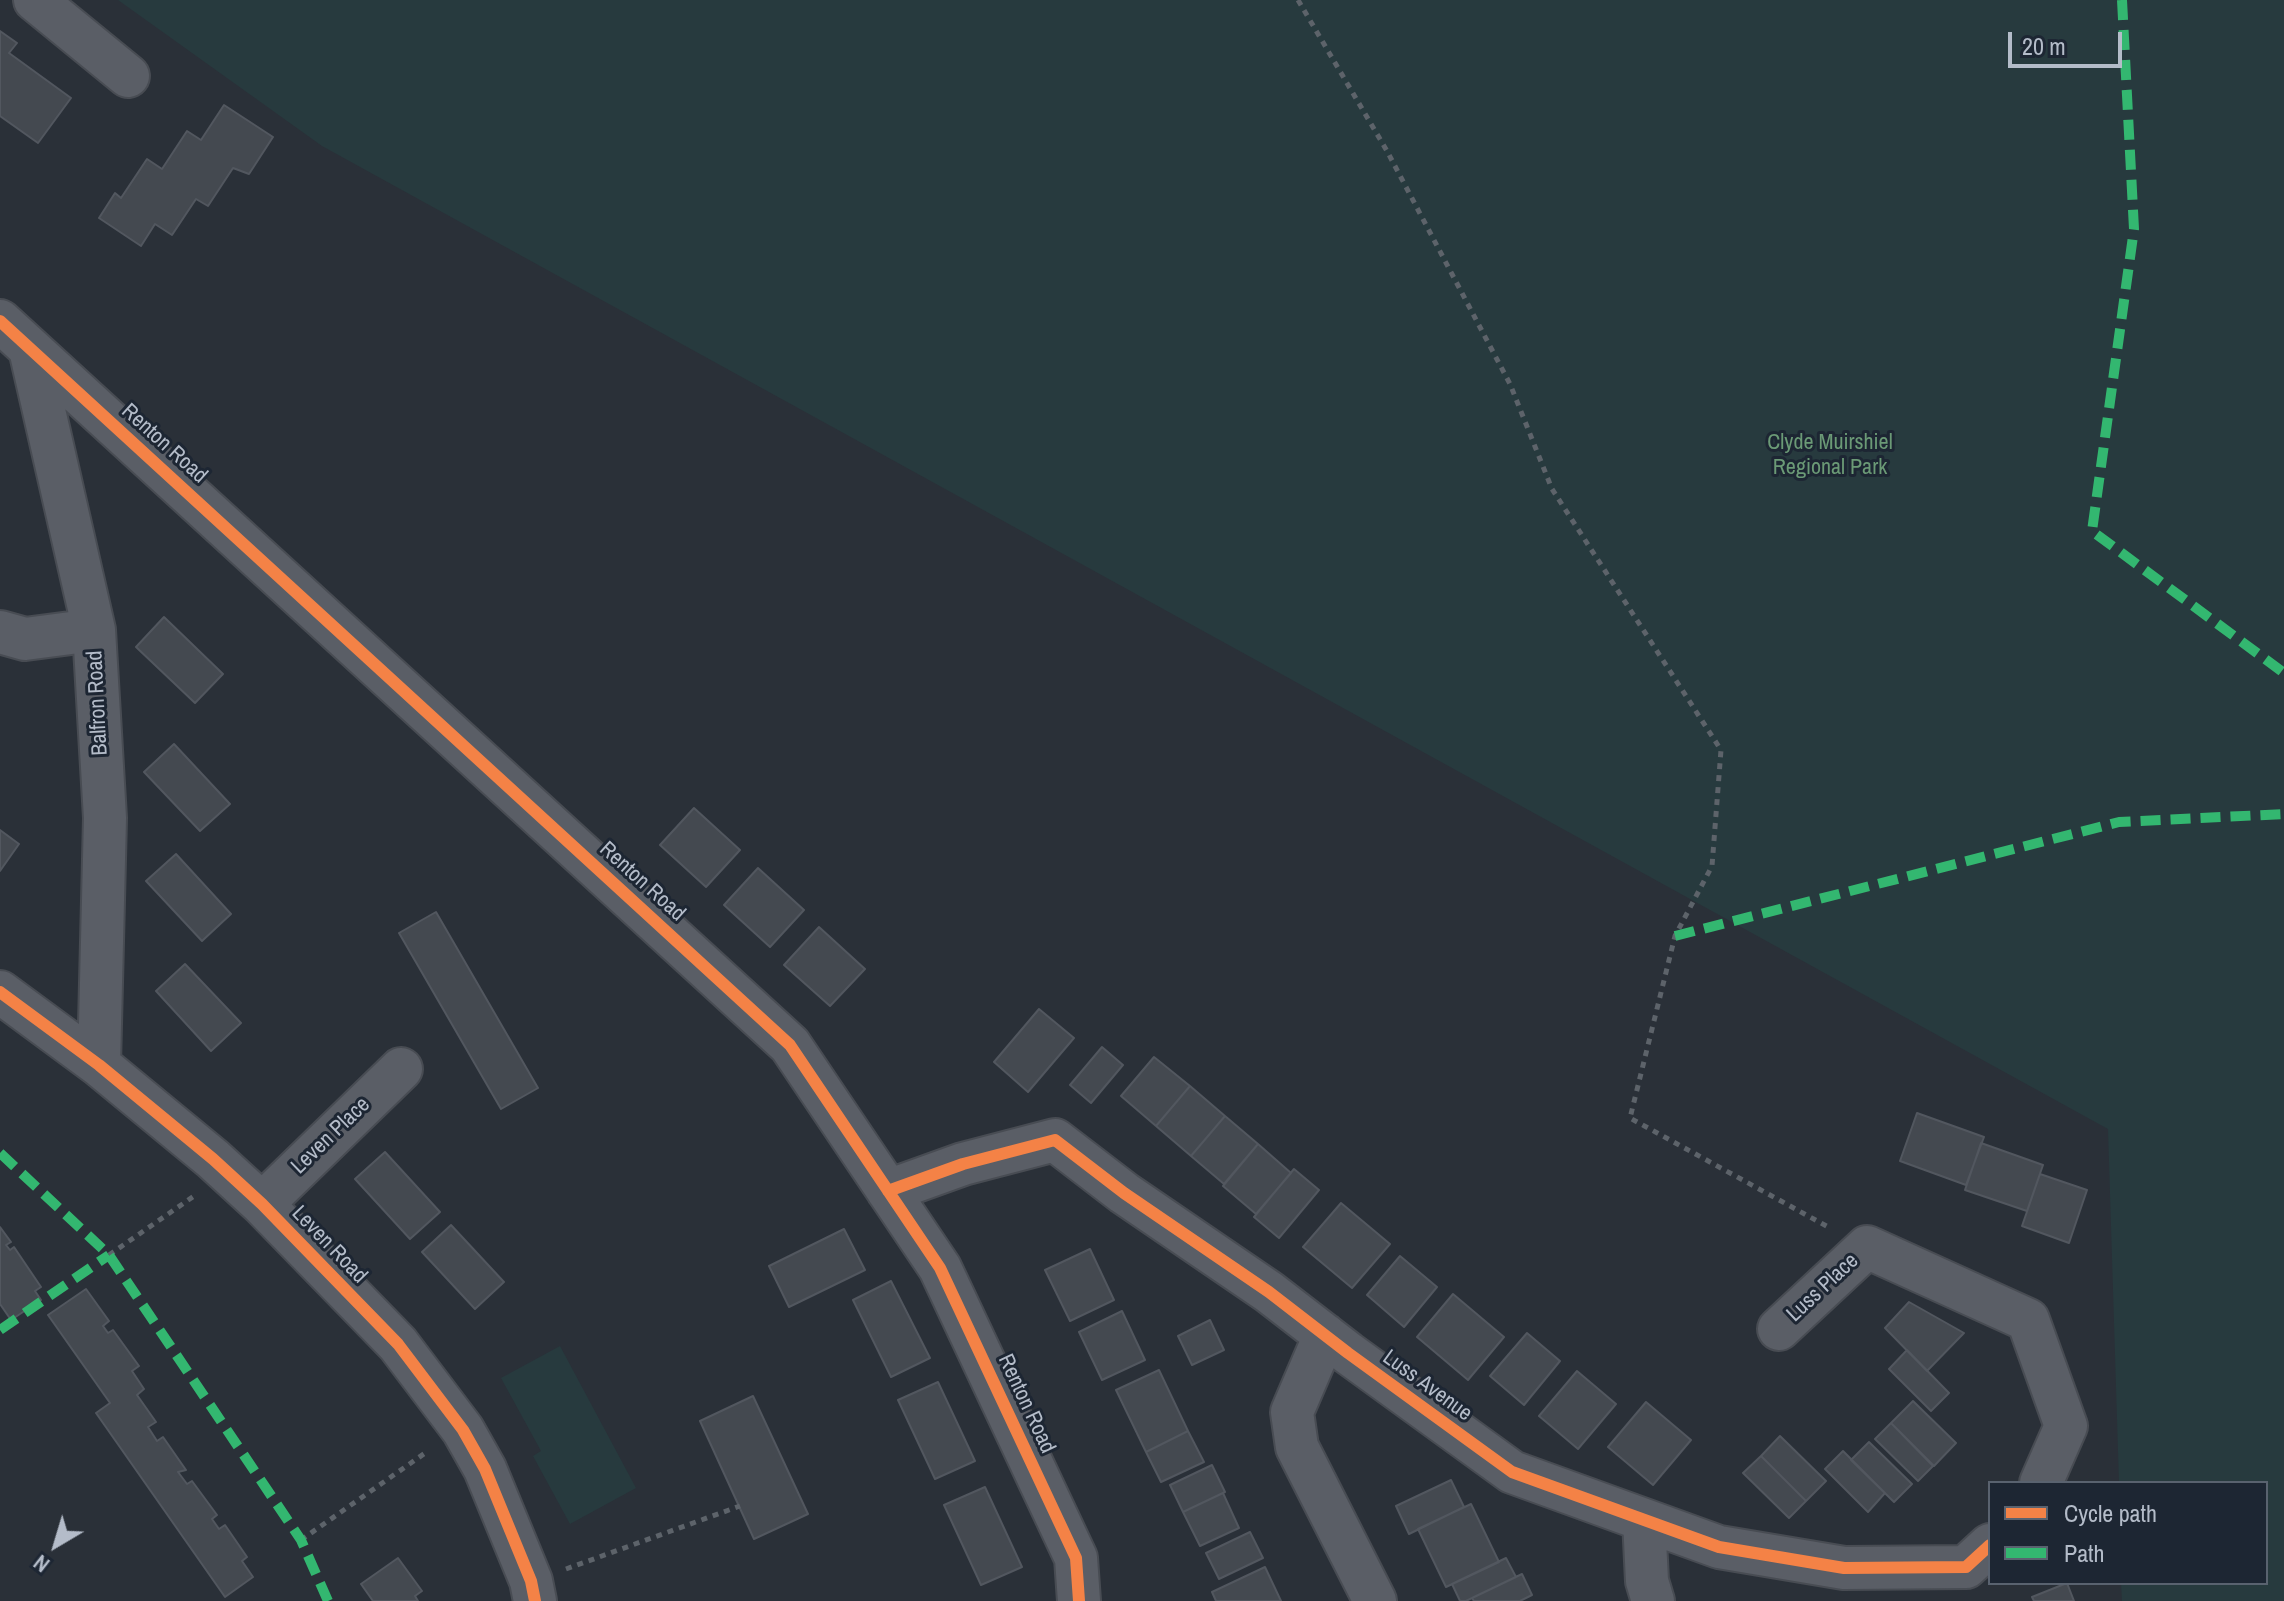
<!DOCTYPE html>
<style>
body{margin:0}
#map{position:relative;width:2284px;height:1601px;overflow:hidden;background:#2a3038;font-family:"Archivo Narrow",sans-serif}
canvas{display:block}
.legend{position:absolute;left:1988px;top:1481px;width:280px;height:104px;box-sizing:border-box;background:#1d2633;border:2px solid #59626f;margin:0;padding:10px 14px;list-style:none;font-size:24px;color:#b4bcc9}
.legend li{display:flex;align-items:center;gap:16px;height:40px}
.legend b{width:40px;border:2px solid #59626f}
.north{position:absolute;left:16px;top:1505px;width:80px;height:80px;-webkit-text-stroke:6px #1d2633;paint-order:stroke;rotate:218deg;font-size:22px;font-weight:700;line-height:32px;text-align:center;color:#b4bcc9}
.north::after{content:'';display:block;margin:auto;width:28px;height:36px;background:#b4bcc9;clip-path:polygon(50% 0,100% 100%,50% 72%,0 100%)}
.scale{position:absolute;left:2008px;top:32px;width:114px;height:36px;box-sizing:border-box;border:4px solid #b4bcc9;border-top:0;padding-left:10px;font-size:24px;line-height:28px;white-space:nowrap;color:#b4bcc9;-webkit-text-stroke:6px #1d2633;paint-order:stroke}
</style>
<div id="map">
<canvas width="2284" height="1601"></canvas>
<ul class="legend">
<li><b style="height:10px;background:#f48246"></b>Cycle path</li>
<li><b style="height:10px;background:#33b770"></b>Path</li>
</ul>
<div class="north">N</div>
<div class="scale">20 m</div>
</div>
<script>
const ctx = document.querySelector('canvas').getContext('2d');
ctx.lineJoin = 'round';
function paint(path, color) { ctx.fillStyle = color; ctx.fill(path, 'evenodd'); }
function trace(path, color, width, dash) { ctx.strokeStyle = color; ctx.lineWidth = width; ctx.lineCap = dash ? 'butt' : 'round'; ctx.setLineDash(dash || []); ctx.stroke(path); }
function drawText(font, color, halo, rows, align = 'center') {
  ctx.font = font + ' "Archivo Narrow",sans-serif'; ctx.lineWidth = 6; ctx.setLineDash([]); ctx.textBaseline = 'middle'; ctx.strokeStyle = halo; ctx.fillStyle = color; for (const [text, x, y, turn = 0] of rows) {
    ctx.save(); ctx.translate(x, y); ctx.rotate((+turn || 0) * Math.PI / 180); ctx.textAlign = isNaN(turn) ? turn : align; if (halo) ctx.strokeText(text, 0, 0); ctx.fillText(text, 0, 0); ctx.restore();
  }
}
paint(new Path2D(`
 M118 0H2284V1601H2122L2121 1583H2266V1483H2119L2108 1129 322 146Z
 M560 1346 636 1488 570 1524 533 1456 541 1451 501 1378Z`), '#273a3e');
const building = new Path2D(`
 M0 31 17 43 9 53 71 98 38 143 0 116Z
 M224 105 273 137 249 174 233 168 208 206 196 199 172 235 155 224 141 246 99 218 115 193 121 198 147 159 162 169 187 131 201 140Z
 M164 617 223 674 195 703 136 647Z
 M174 744 230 804 200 831 144 772Z
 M694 808 740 850 706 887 660 845Z
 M0 830 19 844 0 871Z
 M176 854 231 914 202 941 146 881Z
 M758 868 804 910 770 947 724 905Z
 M436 912 538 1088 501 1109 399 933Z
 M819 927 865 969 830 1006 784 965Z
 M185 964 241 1023 211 1051 156 991Z
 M1039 1009 1074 1038 1028 1092 994 1062Z
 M1102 1047 1123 1065 1091 1103 1070 1085Z
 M1154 1057 1190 1086 1156 1126 1121 1096Z
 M1190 1086 1225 1116 1191 1156 1156 1126Z
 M1917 1113 1984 1137 1966 1185 1900 1161Z
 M1225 1116 1258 1144 1224 1184 1191 1156Z
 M1981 1143 2043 1165 2027 1211 1965 1190Z
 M1258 1144 1291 1173 1256 1214 1223 1186Z
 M385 1152 440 1212 410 1239 355 1179Z
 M1294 1169 1319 1190 1279 1238 1254 1217Z
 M2040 1174 2087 1190 2069 1243 2022 1226Z
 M1341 1203 1390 1244 1352 1288 1303 1247Z
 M451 1225 504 1282 475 1309 422 1252Z
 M0 1227 11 1242 6 1245 10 1250 14 1247 41 1287 35 1291 41 1300 11 1320 0 1304Z
 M844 1229 865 1270 789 1307 769 1266Z
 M1090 1249 1114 1300 1070 1321 1045 1270Z
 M1400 1256 1437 1287 1404 1327 1367 1295Z
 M891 1281 930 1358 891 1377 853 1300Z
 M86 1289 109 1321 103 1326 108 1333 113 1330 139 1366 132 1371 144 1389 137 1395 156 1422 148 1427 157 1441 163 1437 186 1470 178 1472 187 1484 192 1481 217 1515 212 1519 219 1529 225 1525 247 1557 242 1561 253 1577 225 1597 96 1413 110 1403 48 1315Z
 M1453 1294 1504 1337 1468 1380 1417 1337Z
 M1909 1302 1964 1333 1927 1371 1885 1328Z
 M1122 1311 1145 1360 1102 1380 1079 1332Z
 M1210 1320 1224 1350 1192 1365 1178 1336Z
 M1527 1333 1560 1361 1524 1405 1490 1376Z
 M1907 1350 1949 1393 1931 1411 1889 1369Z
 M1159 1370 1188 1431 1146 1452 1116 1390Z
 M1577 1371 1616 1404 1578 1449 1539 1416Z
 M938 1382 975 1461 935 1479 898 1400Z
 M753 1396 808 1514 754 1539 700 1421Z
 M1913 1401 1956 1443 1934 1466 1891 1423Z
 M1646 1402 1691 1440 1653 1485 1608 1447Z
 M1891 1423 1933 1466 1918 1481 1875 1439Z
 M1188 1431 1204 1462 1161 1482 1146 1452Z
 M1780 1436 1826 1481 1806 1501 1761 1456Z
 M1869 1442 1912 1484 1894 1502 1851 1460Z
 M1843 1451 1885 1493 1868 1512 1825 1469Z
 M1761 1456 1806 1501 1789 1518 1743 1473Z
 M1212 1465 1225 1492 1183 1512 1170 1485Z
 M1451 1480 1464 1507 1409 1534 1396 1506Z
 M985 1487 1022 1567 981 1585 944 1505Z
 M1223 1493 1239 1528 1200 1546 1183 1512Z
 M1471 1504 1499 1562 1446 1587 1418 1529Z
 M1250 1532 1263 1558 1219 1579 1206 1553Z
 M398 1558 422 1591 415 1596 418 1601H373L361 1584Z
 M1506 1558 1516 1577 1466 1601H1460L1452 1584Z
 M1265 1567 1281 1601H1216L1212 1592Z
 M1522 1574 1532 1595 1520 1601H1474L1472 1598Z
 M2067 1583 2074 1601H2034L2032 1597Z`);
paint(building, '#444950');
trace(building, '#52575f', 2);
const street = new Path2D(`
 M35 0 128 76
 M0 321 790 1045 940 1268 1076 1558 1079 1601
 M30 349 94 630 105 818 99 1065
 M0 632 25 639 94 630
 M0 992 99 1065 213 1159 262 1204 398 1344 463 1430 485 1469 531 1581 535 1601
 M888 1191 963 1164 1055 1140 1124 1193 1269 1292 1348 1353 1512 1472 1719 1547 1844 1568 1966 1567 1990 1545
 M262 1204 401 1069
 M1779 1329 1867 1247 2028 1320 2066 1426 2041 1483
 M1325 1335 1292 1412 1297 1447 1375 1601
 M1644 1520 1647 1581 1653 1601`);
trace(street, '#484c53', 46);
trace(new Path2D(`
 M1298 0 1387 151 1510 384 1552 489 1721 750 1712 866 1675 936 1630 1118 1830 1228
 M109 1255 194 1196
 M301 1540 428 1451
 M566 1569 740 1506`), '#5d636a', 5, [6, 6]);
trace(street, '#5a5e66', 42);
trace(new Path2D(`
 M2122 0 2134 229 2092 531 2284 673
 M1675 936 2119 822 2284 814
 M0 1153 109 1255 301 1540 328 1601
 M0 1330 109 1255`), '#33b770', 10, [20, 10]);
trace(new Path2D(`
 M0 321 790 1045 940 1268 1076 1558 1079 1601
 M0 992 99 1065 213 1159 262 1204 398 1344 463 1430 485 1469 531 1581 535 1601
 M888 1191 963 1164 1055 1140 1124 1193 1269 1292 1348 1353 1512 1472 1719 1547 1844 1568 1966 1567 1990 1545`), '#f48246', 12);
drawText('22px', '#6b9a76', '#1d2633', [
 ["Clyde Muirshiel",1830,443],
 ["Regional Park",1830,468]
]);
drawText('22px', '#b4bcc9', '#1d2633', [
 ["Renton Road",164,444,42],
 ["Balfron Road",98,703,-93],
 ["Renton Road",642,882,42],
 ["Leven Place",331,1136,-44],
 ["Leven Road",329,1245,46],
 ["Luss Place",1823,1288,-43],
 ["Luss Avenue",1427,1386,36],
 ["Renton Road",1026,1404,65]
]);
</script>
